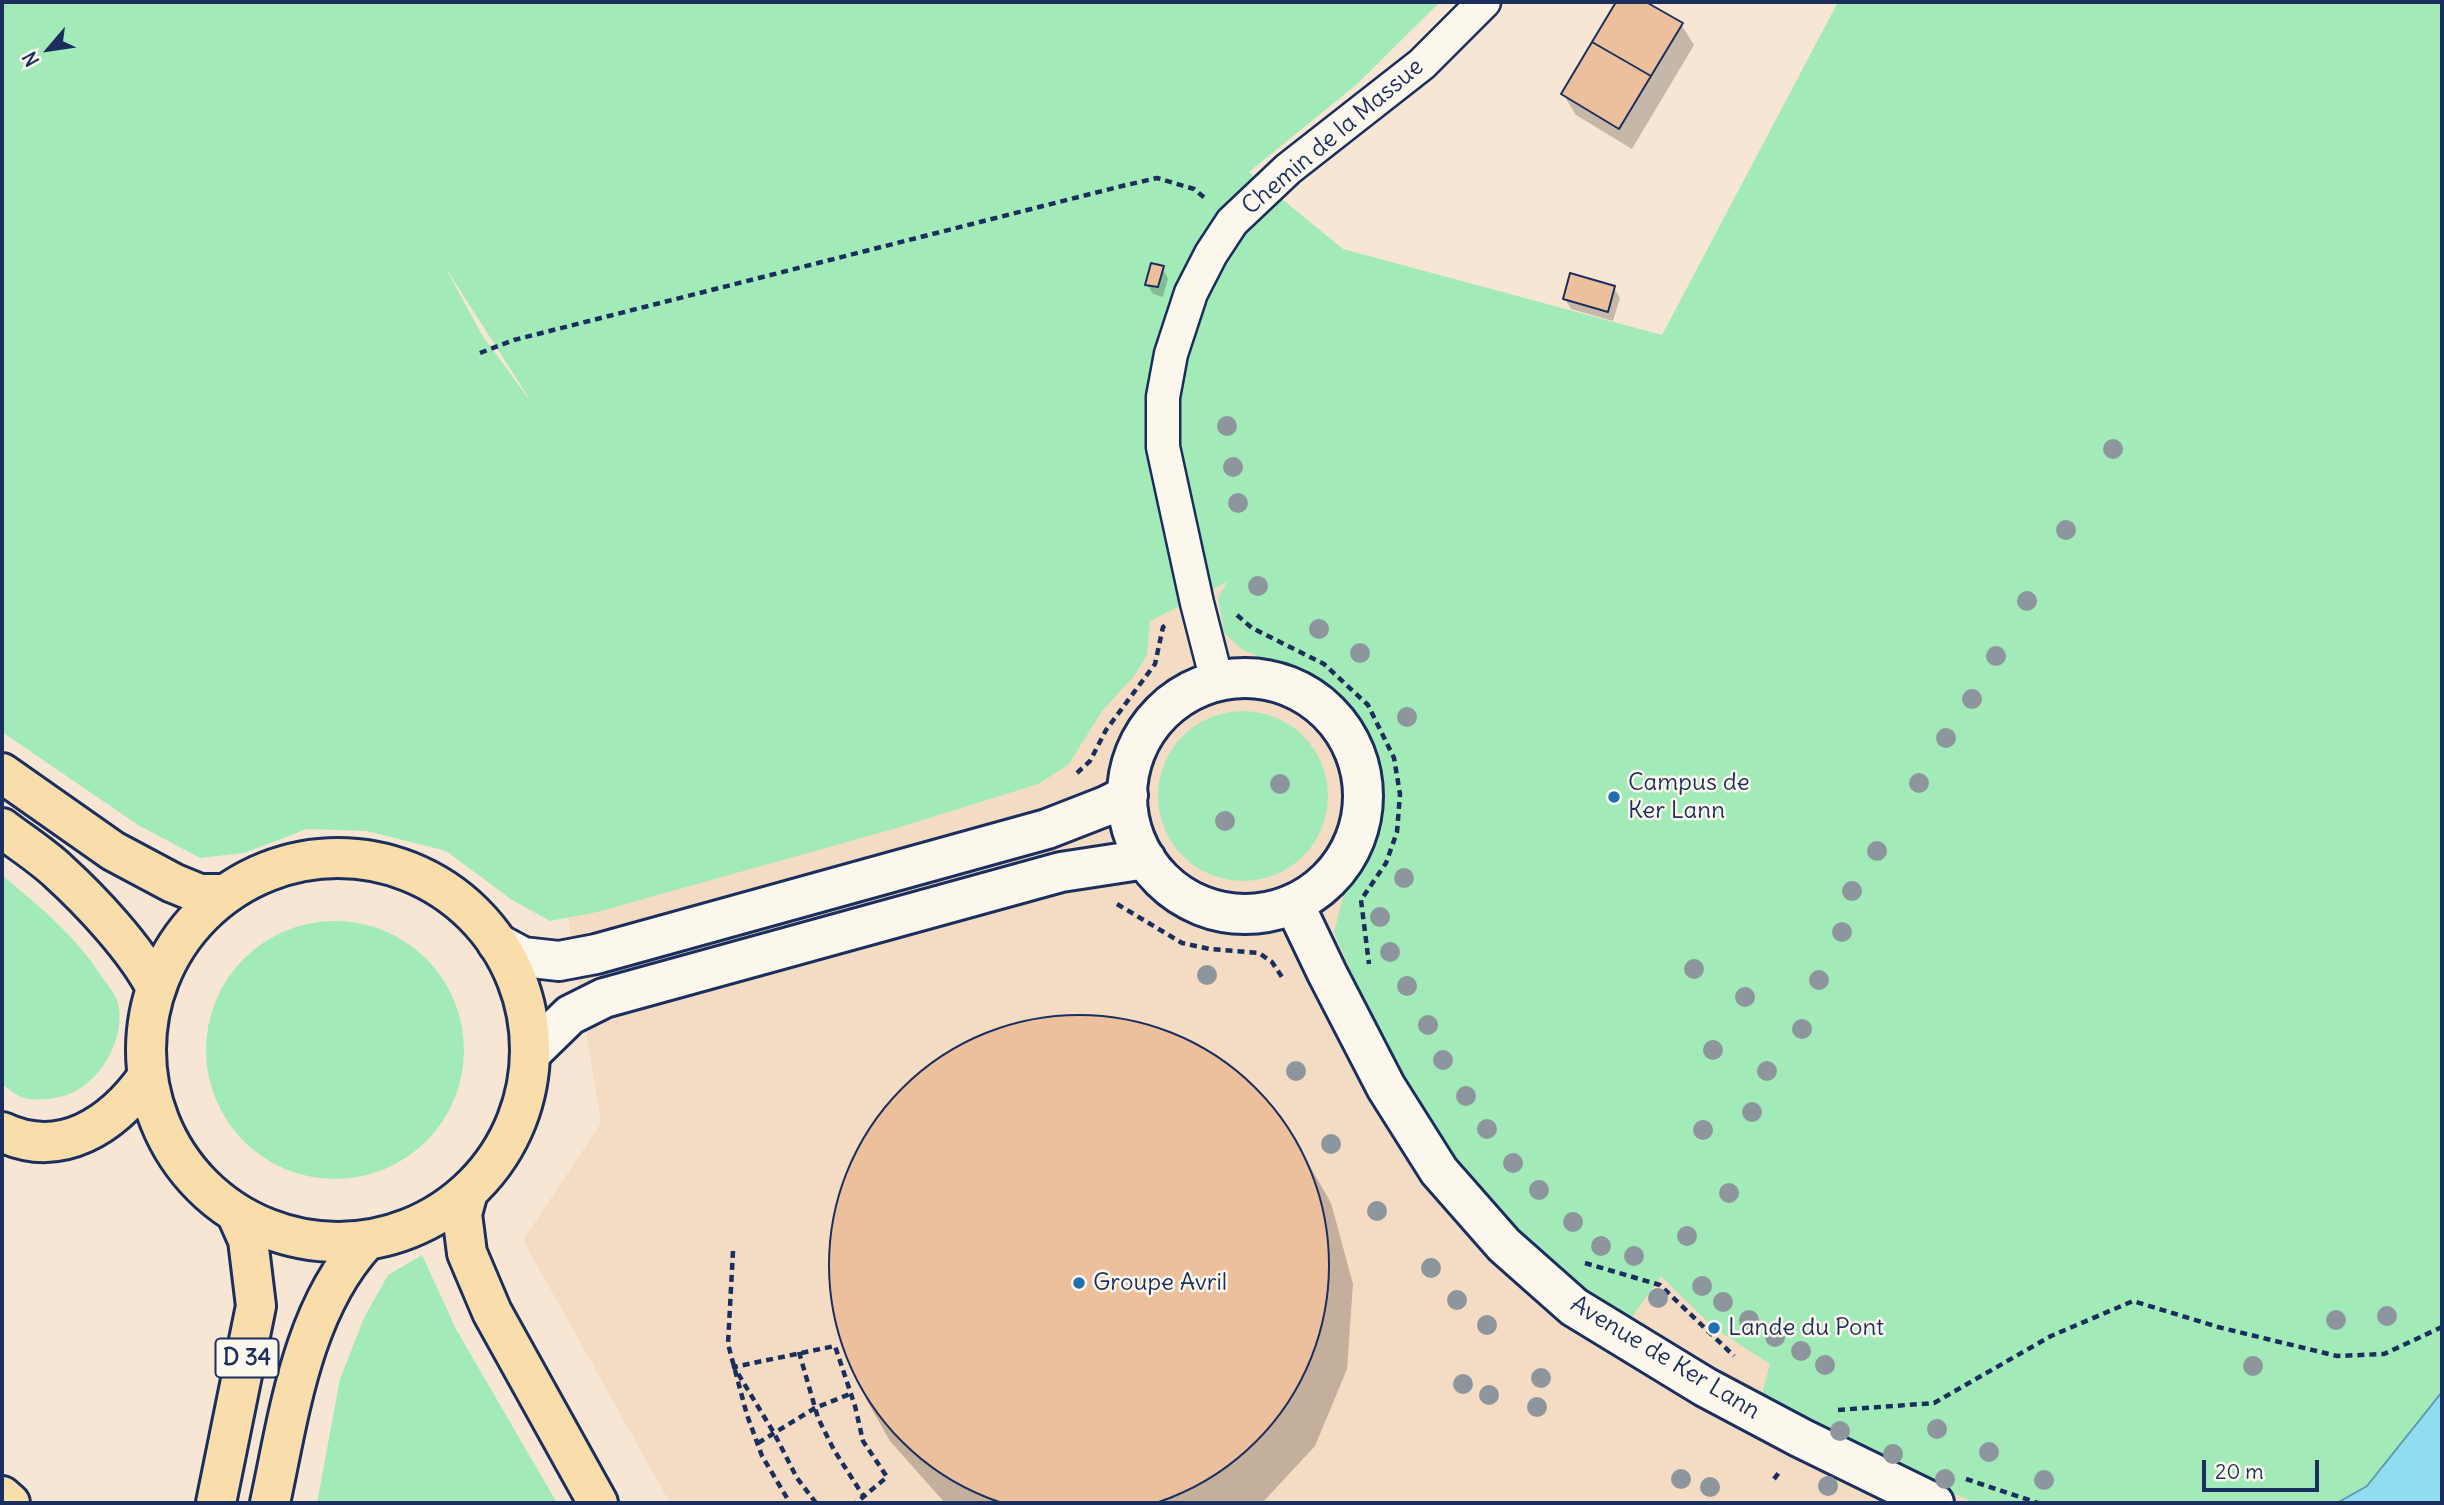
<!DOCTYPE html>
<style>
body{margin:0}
#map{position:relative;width:2444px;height:1505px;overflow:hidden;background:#f7e6d4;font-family:Delius,sans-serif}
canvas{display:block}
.frame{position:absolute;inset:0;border:4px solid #1b2f5e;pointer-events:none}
.north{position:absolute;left:14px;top:14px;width:70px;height:70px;-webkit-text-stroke:5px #fbf7ec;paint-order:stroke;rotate:241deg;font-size:19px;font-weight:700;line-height:28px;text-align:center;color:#1b2f5e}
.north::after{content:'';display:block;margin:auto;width:24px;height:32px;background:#1b2f5e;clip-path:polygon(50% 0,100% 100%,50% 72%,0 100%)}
.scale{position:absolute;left:2202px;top:1460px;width:117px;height:32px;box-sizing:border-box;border:4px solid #1b2f5e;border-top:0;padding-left:9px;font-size:21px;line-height:24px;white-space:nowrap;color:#1b2f5e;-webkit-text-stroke:5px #fbf7ec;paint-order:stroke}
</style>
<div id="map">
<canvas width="2444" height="1505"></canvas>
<div class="frame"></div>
<div class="north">N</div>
<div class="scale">20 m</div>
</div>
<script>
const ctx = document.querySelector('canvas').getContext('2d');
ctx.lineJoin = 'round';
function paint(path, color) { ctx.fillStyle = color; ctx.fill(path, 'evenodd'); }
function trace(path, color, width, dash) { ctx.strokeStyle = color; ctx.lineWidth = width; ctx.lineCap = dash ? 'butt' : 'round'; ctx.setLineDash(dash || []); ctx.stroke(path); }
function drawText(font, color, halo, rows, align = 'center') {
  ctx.font = font + ' Delius,sans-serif'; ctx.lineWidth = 5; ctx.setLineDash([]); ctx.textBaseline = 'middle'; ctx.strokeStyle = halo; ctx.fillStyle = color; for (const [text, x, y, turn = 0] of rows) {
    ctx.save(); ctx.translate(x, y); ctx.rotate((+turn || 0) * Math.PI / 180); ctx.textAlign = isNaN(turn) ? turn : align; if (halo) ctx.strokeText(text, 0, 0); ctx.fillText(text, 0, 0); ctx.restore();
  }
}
paint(new Path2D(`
 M2442 2V1503H670L523 1240 601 1123 559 860 1078 499 2009 470Z`), '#f4dbc4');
paint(new Path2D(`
 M2 2H1440L1356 85 1249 172 1343 249 1662 335 1838 2H2442V1392L2367 1486 2337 1503H1975L1862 1454 1761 1398 1770 1364 1714 1328 1661 1276 1630 1320 1575 1283 1492 1206 1435 1135 1359 990 1334 933 1342 900 1362 861 1376 810 1374 777 1357 731 1342 708 1307 676 1243 650 1224 633 1218 598 1227 582 1150 621 1147 655 1134 676 1102 711 1068 765 1038 784 897 828 597 912 550 921 512 900 446 851 367 831 307 829 244 853 200 858 138 825 2 732ZM445 267 529 398V399L482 335Z
 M1158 796a85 85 0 1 1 170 0a85 85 0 1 1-170 0Z
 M2 875C39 906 76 936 102 977 107 984 114 992 117 1000 127 1030 107 1071 81 1088 66 1098 42 1102 24 1098 17 1096 8 1089 2 1084Z
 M206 1050a129 129 0 1 1 258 0a129 129 0 1 1-258 0Z
 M422 1255 456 1329 557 1503H317L340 1379 364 1318 388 1275Z`), '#a2ebb9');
const water = new Path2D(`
 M2442 1392V1503H2337L2367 1486Z`);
paint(water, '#90ddef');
trace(water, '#6197b5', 2);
paint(new Path2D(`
 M1618 2H1643L1681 24 1694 45 1632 149 1576 115 1563 94Z
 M1162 268 1168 278 1163 297 1153 294 1147 284Z
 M1614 288 1620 298 1613 321 1571 309 1565 299Z
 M1116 1018 1193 1043 1259 1092 1307 1161 1331 1203 1353 1284 1347 1369 1315 1446 1262 1503H945L890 1441 866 1399 835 1324 829 1243 850 1164 894 1096 958 1046 1035 1019Z`), '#0003');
const building = new Path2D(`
 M1616 2H1646L1683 23 1651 76 1592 42Z
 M1592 42 1651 76 1619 129 1561 94Z
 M1151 263 1164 266 1158 287 1145 285Z
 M1570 273 1615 286 1608 312 1563 299Z
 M829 1265a250 250 0 1 1 500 0a250 250 0 1 1-500 0Z`);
paint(building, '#edc09d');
trace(building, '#1b2f5e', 2);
const minor = new Path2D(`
 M1217 681 1197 603 1163 447V397L1171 354 1191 293 1211 254 1232 222 1288 169 1422 64 1484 2`);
const tertiary = new Path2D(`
 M1127 796a118 118 0 1 1 236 0a118 118 0 1 1-236 0Z
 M1294 904 1327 973 1386 1087 1439 1171 1504 1245 1574 1307 1705 1387 1801 1438 1934 1503
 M497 943 523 957 559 961 596 954 1047 829 1106 806 1128 795
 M530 1054 570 1015 604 998 1061 872 1146 859`);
const primary = new Path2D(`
 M2 773 113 851 173 883 200 894H225
 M2 828C20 842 41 855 58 871 91 901 136 949 156 988
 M146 1050a192 192 0 1 1 384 0a192 192 0 1 1-384 0Z
 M216 1503 256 1306 248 1240 236 1213
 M270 1503C289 1415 302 1310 366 1241`);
const trunk = new Path2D(`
 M2 1132C61 1160 113 1125 147 1077
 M468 1192 462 1214 467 1253 492 1312 598 1503
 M2 1496 10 1503`);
trace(minor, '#1b2f5e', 37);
trace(tertiary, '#1b2f5e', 44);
trace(primary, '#1b2f5e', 44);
trace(trunk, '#1b2f5e', 44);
trace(new Path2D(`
 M480 353 514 340 1122 186 1157 178 1194 189 1206 199
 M1237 615 1252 628 1324 664 1368 705 1394 758 1400 794 1397 832 1386 863 1361 900 1369 964
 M1077 773 1090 761 1106 730 1155 664 1163 627 1166 625
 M1117 904 1182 943 1210 949 1259 953 1272 962 1284 980
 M733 1251 728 1344 747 1415 762 1456 790 1503
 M1585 1263 1660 1285 1734 1356
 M799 1352 818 1418 834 1450 864 1497
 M1838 1410 1934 1403 2051 1336 2133 1301 2218 1327 2337 1356 2384 1354 2442 1327
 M758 1443 815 1408 850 1394
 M1774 1479 1781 1470
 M1966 1479 2038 1503
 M816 1503 797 1478 774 1433 734 1367 835 1346 855 1406 863 1441 887 1477 856 1503`), '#1b2f5e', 4.5, [7, 5]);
trace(minor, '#fbf7ec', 32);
trace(tertiary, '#fbf7ec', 38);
trace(primary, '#f9deab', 38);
trace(trunk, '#f9deab', 38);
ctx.fillStyle = '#8d969d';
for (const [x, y] of [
 [1227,426],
 [2113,449],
 [1233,467],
 [1238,503],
 [2066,530],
 [1258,586],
 [2027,601],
 [1319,629],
 [1360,653],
 [1996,656],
 [1972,699],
 [1407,717],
 [1946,738],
 [1919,783],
 [1280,784],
 [1225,821],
 [1877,851],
 [1404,878],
 [1852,891],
 [1380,917],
 [1842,932],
 [1390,952],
 [1694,969],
 [1207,975],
 [1819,980],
 [1407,986],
 [1745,997],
 [1428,1025],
 [1802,1029],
 [1713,1050],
 [1443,1060],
 [1296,1071],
 [1767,1071],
 [1466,1096],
 [1752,1112],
 [1487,1129],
 [1703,1130],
 [1331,1144],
 [1513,1163],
 [1539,1190],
 [1729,1193],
 [1377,1211],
 [1573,1222],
 [1687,1236],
 [1601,1246],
 [1634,1256],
 [1431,1268],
 [1702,1286],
 [1658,1298],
 [1457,1300],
 [1723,1302],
 [2387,1316],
 [1749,1320],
 [2336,1320],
 [1487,1325],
 [1775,1337],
 [1801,1351],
 [1825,1365],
 [2253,1366],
 [1541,1378],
 [1463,1384],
 [1489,1395],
 [1537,1407],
 [1937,1429],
 [1840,1431],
 [1989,1452],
 [1893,1454],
 [1681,1479],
 [1945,1479],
 [2044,1480],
 [1828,1486],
 [1710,1487]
]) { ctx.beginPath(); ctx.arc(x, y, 10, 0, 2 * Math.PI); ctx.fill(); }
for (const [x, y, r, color] of [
 [1614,797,7,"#1f6fb2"],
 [1079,1283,7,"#1f6fb2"],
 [1714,1328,7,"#1f6fb2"]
]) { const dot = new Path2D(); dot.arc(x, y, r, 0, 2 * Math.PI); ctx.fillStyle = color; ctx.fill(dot); trace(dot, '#fbf7ec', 2.5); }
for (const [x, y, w] of [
 [247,1358,63]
]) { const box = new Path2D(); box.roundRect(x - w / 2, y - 19.5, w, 39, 5); ctx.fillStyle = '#fbf7ec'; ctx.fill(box); trace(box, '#1b2f5e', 2); }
drawText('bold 23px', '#1b2f5e', null, [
 ["D 34",247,1358]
]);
drawText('24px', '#1b2f5e', '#fbf7ec', [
 ["Chemin de la Massue",1333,137,-40],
 ["Avenue de Ker Lann",1665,1358,31]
]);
drawText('24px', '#1b2f5e', '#fbf7ec', [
 ["Campus de",1628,783],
 ["Ker Lann",1628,811],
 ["Groupe Avril",1093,1283],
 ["Lande du Pont",1728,1328]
], 'left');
</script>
